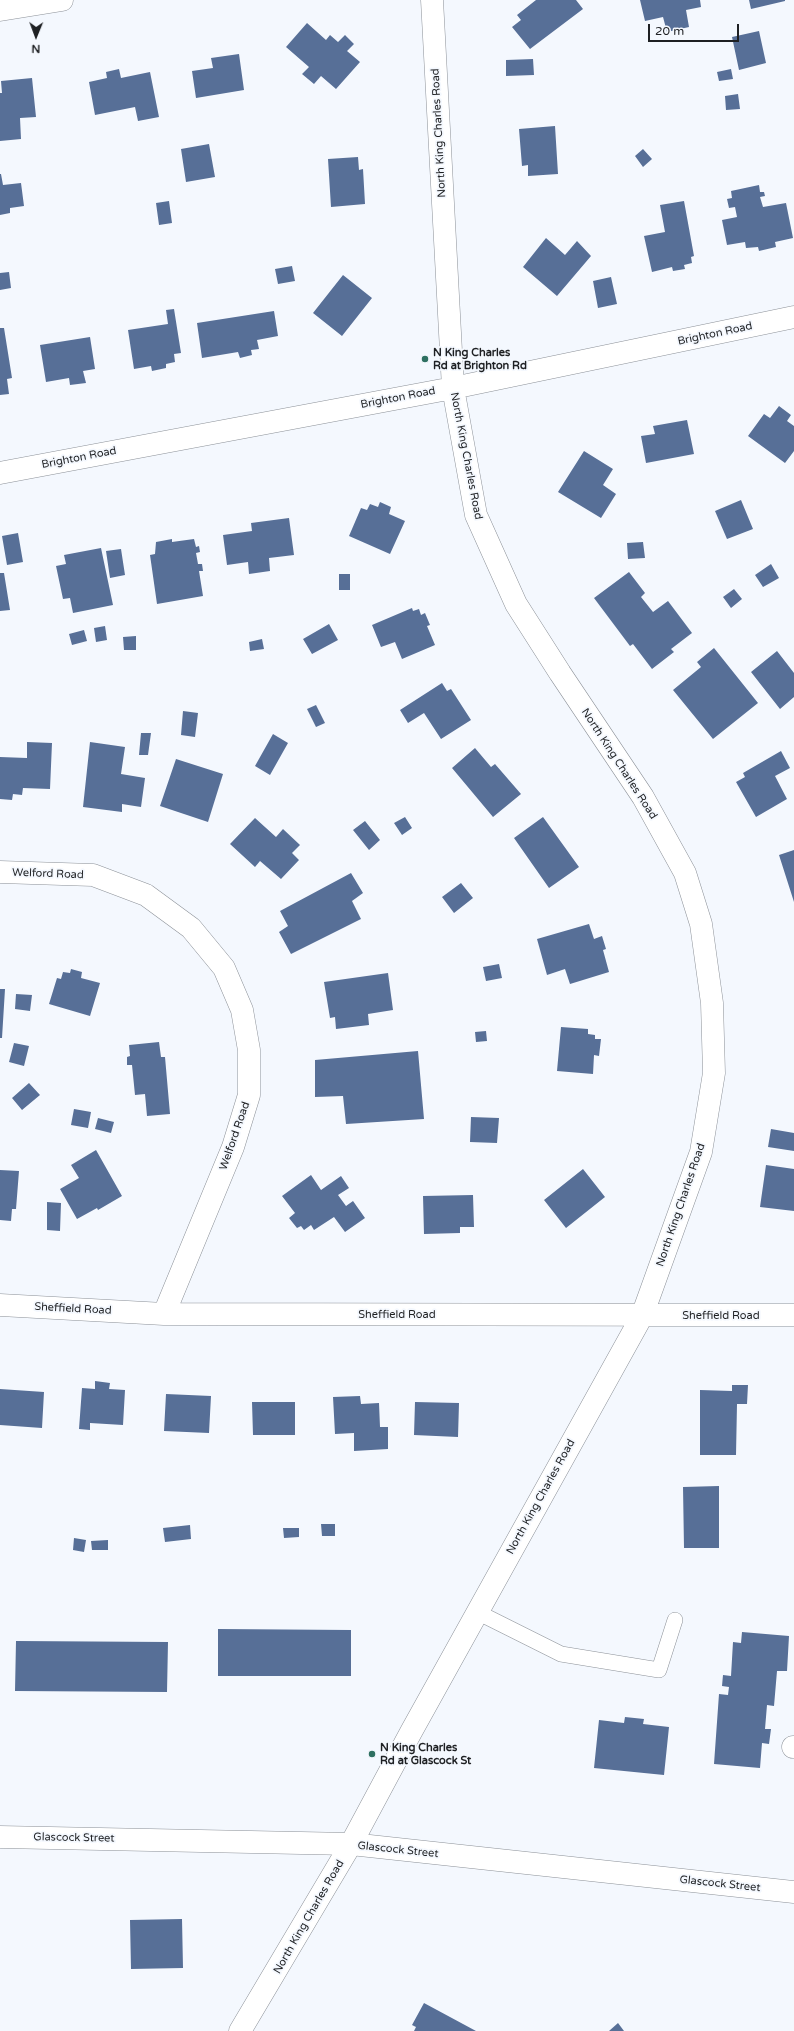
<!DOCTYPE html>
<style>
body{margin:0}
#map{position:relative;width:794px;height:2031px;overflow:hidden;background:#f4f8fe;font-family:"Varela Round",sans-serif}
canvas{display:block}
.north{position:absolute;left:16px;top:16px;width:40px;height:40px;-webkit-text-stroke:3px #f4f8fe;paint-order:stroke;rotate:181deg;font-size:11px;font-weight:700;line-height:16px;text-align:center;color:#1e2023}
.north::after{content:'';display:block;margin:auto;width:14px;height:18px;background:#1e2023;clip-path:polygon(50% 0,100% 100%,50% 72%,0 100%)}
.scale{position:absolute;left:648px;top:24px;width:91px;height:18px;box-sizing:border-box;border:2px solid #1e2023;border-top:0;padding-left:5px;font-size:12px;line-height:14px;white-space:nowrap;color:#1e2023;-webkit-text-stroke:3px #f4f8fe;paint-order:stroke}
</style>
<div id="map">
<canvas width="794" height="2031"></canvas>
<div class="north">N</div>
<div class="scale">20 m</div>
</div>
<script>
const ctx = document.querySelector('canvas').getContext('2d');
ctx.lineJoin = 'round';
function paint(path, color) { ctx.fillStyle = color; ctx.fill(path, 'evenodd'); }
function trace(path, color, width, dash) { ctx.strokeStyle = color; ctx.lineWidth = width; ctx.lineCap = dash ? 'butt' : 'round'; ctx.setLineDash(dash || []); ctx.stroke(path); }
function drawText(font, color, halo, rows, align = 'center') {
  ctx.font = font + ' "Varela Round",sans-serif'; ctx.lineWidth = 3.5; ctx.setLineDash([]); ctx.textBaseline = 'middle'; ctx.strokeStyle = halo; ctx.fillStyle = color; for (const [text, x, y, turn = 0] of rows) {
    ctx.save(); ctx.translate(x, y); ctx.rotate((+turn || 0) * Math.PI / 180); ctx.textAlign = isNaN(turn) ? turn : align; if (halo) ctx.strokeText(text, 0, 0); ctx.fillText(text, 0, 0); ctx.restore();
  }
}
paint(new Path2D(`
 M536 0H576L583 9 530 49 512 27 521 20 517 15Z
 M640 0H700L701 7 686 10 689 27 667 32 663 17 645 21Z
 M749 0H785V1L751 9Z
 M307 23 326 40 330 35 338 42 345 35 354 44 347 51 360 62 336 89 321 76 314 84 302 74 309 67 286 47Z
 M759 31 766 63 739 70 732 37Z
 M239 54 244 90 196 98 192 71 213 68 211 58Z
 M533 59 534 75 506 76V60Z
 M119 69 121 78 150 72 159 117 138 121 135 107 95 115 89 82 107 78 106 72Z
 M731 69 733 79 719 81 717 72Z
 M32 78 36 117 20 118 21 139 0 141V93H2L1 81Z
 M738 94 740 109 726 110 725 96Z
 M555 126 558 174 528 176V165L522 166 519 129Z
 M209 144 215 177 186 182 181 149Z
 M643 149 652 159 643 167 635 156Z
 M358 157 359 170 363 169 365 204 331 207 328 159Z
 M0 174H1L3 185 21 183 24 206 10 208V213L0 215Z
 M759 185 760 192H764L765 196 760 197 763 207 786 203 793 238 775 242 776 247 759 251 758 247 746 248 745 242 727 245 722 220 737 217 735 207 729 208 727 199 732 198 731 191Z
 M169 201 172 223 159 225 156 203Z
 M684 201 694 256 691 257 692 263 684 265 685 269 673 271 672 267 652 272 644 236 665 232 660 205Z
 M546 238 565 255 577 241 591 256 557 296 523 267Z
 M292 266 295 281 278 284 275 269Z
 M9 272 11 288 0 290V273Z
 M343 275 372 298 342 336 313 313Z
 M611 277 617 304 598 308 593 281Z
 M174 309 181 353 174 354 175 362 166 364V368L152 371 151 366 134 369 128 330 168 324 166 310Z
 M274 311 278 336 257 340 259 349 251 350 252 355 240 358 238 352 202 358 197 323Z
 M0 328H4L12 378 7 379 9 394 0 395Z
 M90 337 95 369 83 371 86 383 70 385 69 378 46 382 40 345Z
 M779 406 791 415 787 421 794 426V451L785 463 748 436 764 414 770 418Z
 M687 420 694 454 646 463 641 436 655 434 653 426Z
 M584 451 613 469 603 485 616 494 601 518 558 492Z
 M741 500 753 529 727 539 715 511Z
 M380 502 391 507 389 514 405 521 390 554 349 536 361 508 367 510 370 504 378 507Z
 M289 518 294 555 269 558 270 571 249 574 248 562 227 565 223 535 252 531 251 523Z
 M18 533 23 562 7 565 2 536Z
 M172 539V542L194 539 196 547 199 546 200 552 196 553 198 564H202L203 571H199L203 596 157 604 150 555 155 554 156 542Z
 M643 542 645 558 628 559 627 543Z
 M101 548 113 605 73 613 70 598 63 599 56 566 66 564 64 555Z
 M121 549 125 575 110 578 106 551Z
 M771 564 779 578 763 587 755 575Z
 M629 572 645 593 641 597 653 612 668 601 692 633 671 649 674 652 652 669 633 644 630 646 594 598Z
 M0 573H4L10 610 0 611Z
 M339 574H350V590H339Z
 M734 589 742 599 731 608 723 597Z
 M412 608 413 611 419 609 421 615 425 613 430 625 427 626 435 645 402 659 395 642 381 647 372 625Z
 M329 624 338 640 312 654 303 639Z
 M105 626 107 640 96 642 94 628Z
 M84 630 87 641 72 645 69 634Z
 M136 636V650H124L123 637Z
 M262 639 264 649 250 651 249 642Z
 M714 648 758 703 713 739 673 690 701 667 697 662Z
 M777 651 794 673V697L780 709 751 672Z
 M442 683 447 691 451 689 471 720 441 739 424 713 408 723 400 710Z
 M316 705 325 723 316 727 307 709Z
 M183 711 198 713 195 737 181 735Z
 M141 733H151L148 755H139Z
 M273 734 288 743 270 775 255 766Z
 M27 742 52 743 50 789 23 788 22 795 13 794 12 800 0 799V757L27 758Z
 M90 742 125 747 121 774 145 778 141 807 122 804V812L83 807Z
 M475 748 491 767 495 764 521 794 493 817 452 768Z
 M781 751 790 768 775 776 787 799 756 817 736 782 745 777 743 773Z
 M176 759 223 774 208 822 160 806Z
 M405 817 412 828 402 835 394 823Z
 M543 817 579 867 549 888 514 838Z
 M255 818 276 837 283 829 300 845 292 853 299 860 281 879 260 861 255 867 230 844Z
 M365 821 380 840 369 850 353 830Z
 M794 850V902L779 855Z
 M351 873 363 893 352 901 361 919 291 954 279 932 288 926 280 911Z
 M461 883 473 898 454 913 442 897Z
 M589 924 594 939 602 936 606 949 603 950 609 972 570 984 565 969 547 975 537 939Z
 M499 964 502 978 486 981 483 967Z
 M71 969 82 972 81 978 100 983 90 1016 49 1004 57 978 61 979 63 972 70 973Z
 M388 973 393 1010 368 1014 369 1025 336 1029 335 1017 330 1018 324 982Z
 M0 989H5L2 1038H0Z
 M16 994 32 995 30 1011 15 1009Z
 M561 1027 588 1029V1034L595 1035V1039H601L599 1056 594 1055 593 1074 557 1071Z
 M486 1031 487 1041 476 1042 475 1032Z
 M159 1042 161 1057H165L170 1114 147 1116 145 1094 135 1095 132 1065H127V1057L130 1056 129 1045Z
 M14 1043 29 1046 24 1066 9 1062Z
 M418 1051 424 1119 346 1124 343 1096 315 1097V1060Z
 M29 1083 40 1095 22 1110 12 1098Z
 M74 1109 91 1112 88 1128 71 1125Z
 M471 1117 499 1118 497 1143 470 1142Z
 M98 1118 114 1122 111 1133 95 1129Z
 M771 1129 794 1133V1151L768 1147Z
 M96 1150 122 1196 98 1210 97 1208 77 1219 60 1189 79 1178 71 1165Z
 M766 1165 794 1169V1211L760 1207Z
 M583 1169 605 1197 566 1228 544 1200Z
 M0 1170 19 1171 16 1209H12L11 1221 0 1220Z
 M311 1175 321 1190 341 1176 349 1188 338 1195 346 1206 353 1201 365 1218 345 1232 334 1217 314 1230 311 1225 304 1230 301 1226 297 1228 289 1218 295 1213 282 1196Z
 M473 1195 474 1227H460V1233L424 1234 423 1196Z
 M47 1202 61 1203 60 1231 47 1230Z
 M95 1381 110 1383 109 1389 125 1390 123 1425 90 1423V1430L79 1429 82 1388 95 1389Z
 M732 1385H748L747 1404H737L736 1455H700V1390L732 1391Z
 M0 1389 44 1392 42 1428 0 1425Z
 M166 1394 211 1396 209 1433 164 1431Z
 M360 1396 361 1404 379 1403 380 1427H388V1449L354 1451V1433L335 1434 333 1397Z
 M252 1402H295V1435H253Z
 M415 1402 459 1403 458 1437 414 1435Z
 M719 1486V1548H684L683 1487Z
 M321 1524H335V1536H322Z
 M190 1525 191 1539 165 1542 163 1528Z
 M283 1528H299V1537L284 1538Z
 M74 1538 86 1540 84 1552 73 1550Z
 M108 1540V1550H92L91 1541Z
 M218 1629 351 1630V1676H218Z
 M742 1632 789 1636 787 1671H777L774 1706 767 1705 765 1729H771L769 1744 762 1743 760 1768 714 1764 719 1694 728 1695 729 1687 722 1686 723 1675 731 1676 733 1642 741 1643Z
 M16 1641 168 1642 167 1692 15 1691Z
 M625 1717 644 1719 643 1724 669 1727 664 1775 594 1768 599 1720 624 1723Z
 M182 1919 183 1968 131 1969 130 1920Z
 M424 2003 476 2031H414L416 2027 412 2025Z
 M618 2023 624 2031H609Z`), '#576f97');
const lane = new Path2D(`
 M477 1612 561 1654 659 1670 675 1620`);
const street = new Path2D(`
 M0 473 453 388 794 317
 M0 872 93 875 146 895 191 928 224 968 242 1010 249 1050V1095L233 1147 164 1314
 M0 1305 164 1314 794 1315
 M793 1747H794
 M240 2031 351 1844 411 1732 642 1316 701 1152 714 1073 712 1003 701 924 685 873 643 797 560 673 516 604 476 515 453 388 432 0`);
const secondary = new Path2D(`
 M0 10 62 0
 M0 1837 351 1844 794 1892`);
trace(lane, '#8c9198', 16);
trace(street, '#8c9198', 23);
trace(secondary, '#8c9198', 23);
trace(lane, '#fff', 15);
trace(street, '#fff', 22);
trace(secondary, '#fff', 22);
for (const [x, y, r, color] of [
 [425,359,4,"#2e7061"],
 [372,1754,4,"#2e7061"]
]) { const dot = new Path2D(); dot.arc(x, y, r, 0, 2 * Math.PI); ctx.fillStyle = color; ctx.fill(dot); trace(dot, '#f4f8fe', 1.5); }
drawText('11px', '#1e2023', '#f4f8fe', [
 ["North King Charles Road",439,133,-93],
 ["Brighton Road",715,334,-12],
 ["Brighton Road",398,398,-11],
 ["North King Charles Road",466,456,79],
 ["Brighton Road",79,458,-11],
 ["North King Charles Road",619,764,57],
 ["Welford Road",48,874,2],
 ["Welford Road",235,1136,-71],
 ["North King Charles Road",681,1205,-71],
 ["Sheffield Road",73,1309,3],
 ["Sheffield Road",397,1315],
 ["Sheffield Road",721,1316],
 ["North King Charles Road",541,1497,-61],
 ["Glascock Street",74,1838,1],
 ["Glascock Street",398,1850,6],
 ["Glascock Street",720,1884,6],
 ["North King Charles Road",309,1917,-60]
]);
drawText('bold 11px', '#1e2023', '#f4f8fe', [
 ["N King Charles",433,353],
 ["Rd at Brighton Rd",433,366],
 ["N King Charles",380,1748],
 ["Rd at Glascock St",380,1761]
], 'left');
</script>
